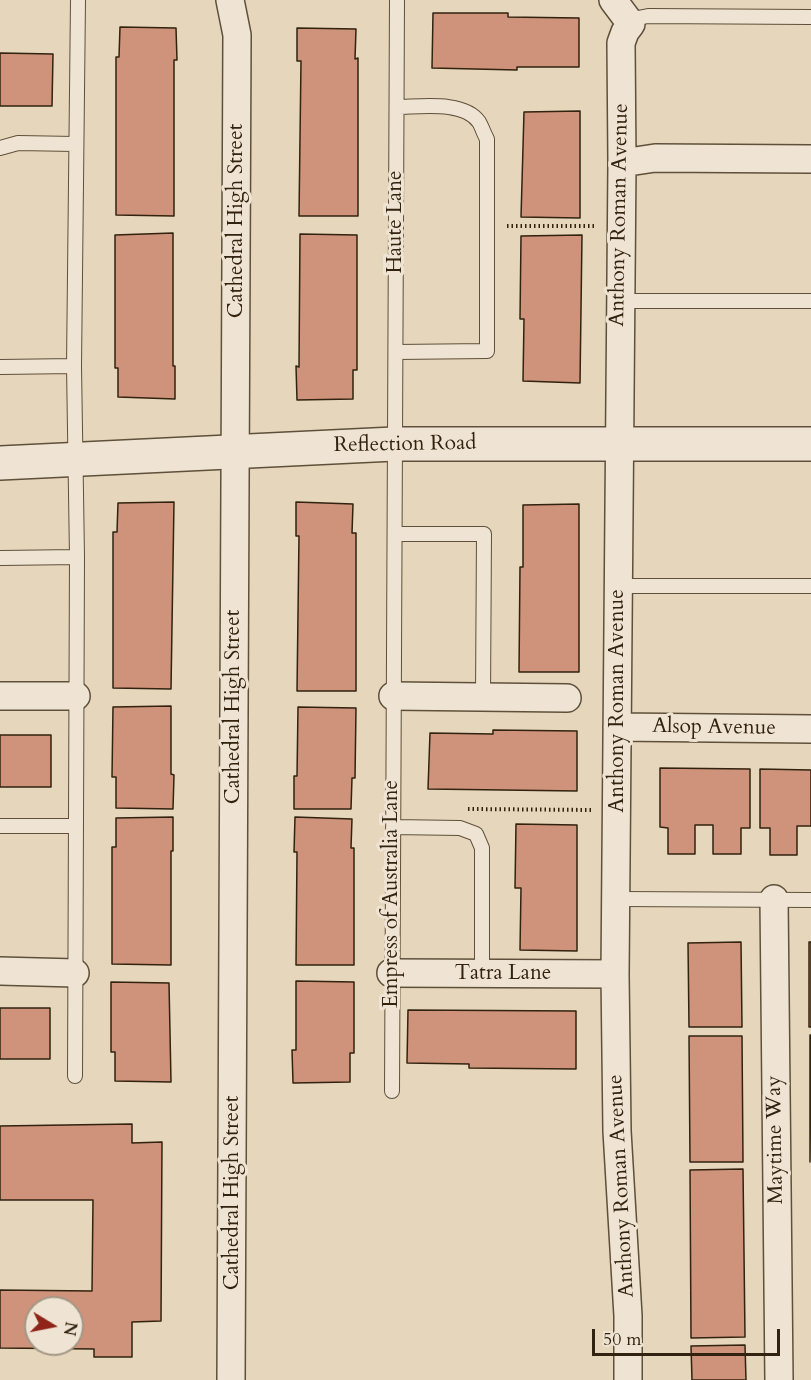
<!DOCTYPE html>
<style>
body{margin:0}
#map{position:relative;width:811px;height:1380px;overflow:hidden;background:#e6d6bb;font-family:Cardo,serif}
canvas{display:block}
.north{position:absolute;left:24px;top:1296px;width:60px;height:60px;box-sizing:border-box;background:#efe4d3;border:2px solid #a39785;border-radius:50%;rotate:100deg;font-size:16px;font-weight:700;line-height:24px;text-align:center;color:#31230f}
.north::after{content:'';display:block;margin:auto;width:21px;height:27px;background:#8f2418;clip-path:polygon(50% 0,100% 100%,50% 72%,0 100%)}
.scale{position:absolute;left:592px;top:1329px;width:188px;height:27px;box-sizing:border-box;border:3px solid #31230f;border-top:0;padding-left:8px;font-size:18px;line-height:21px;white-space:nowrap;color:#31230f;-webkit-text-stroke:4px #efe4d3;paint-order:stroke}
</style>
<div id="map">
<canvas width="811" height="1380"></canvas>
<div class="north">N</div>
<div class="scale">50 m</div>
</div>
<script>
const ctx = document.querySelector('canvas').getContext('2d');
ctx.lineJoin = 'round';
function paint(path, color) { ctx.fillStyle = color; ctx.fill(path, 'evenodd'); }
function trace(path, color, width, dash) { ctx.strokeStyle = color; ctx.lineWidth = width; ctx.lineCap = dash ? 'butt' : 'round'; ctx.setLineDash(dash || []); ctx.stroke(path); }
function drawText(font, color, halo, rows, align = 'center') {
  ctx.font = font + ' Cardo,serif'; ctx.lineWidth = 6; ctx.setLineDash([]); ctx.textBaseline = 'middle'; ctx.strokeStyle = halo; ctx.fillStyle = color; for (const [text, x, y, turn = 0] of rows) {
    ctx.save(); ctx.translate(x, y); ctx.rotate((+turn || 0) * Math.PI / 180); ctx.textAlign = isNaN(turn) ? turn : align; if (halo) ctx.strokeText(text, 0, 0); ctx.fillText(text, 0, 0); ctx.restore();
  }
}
const building = new Path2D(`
 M433 13H508V17L579 18V67H517V70L432 68Z
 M120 27 176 28 177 60H174V216L116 215V57H119Z
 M297 28 356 29 355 59 358 58V216H299L301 61H297Z
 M0 53 53 54 52 106H0Z
 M580 111V218L521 217 524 112Z
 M173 233V366H175V399L118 397V368H115V235Z
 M300 234 357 235V370H353V399L297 400 296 366 299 367Z
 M582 235 580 383 523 381 524 319H520L521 236Z
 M174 502 171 689 113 688V532H117L118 503Z
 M296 502 353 504 352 533H356V691H297L299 536H296Z
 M579 504V672H519L520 567H523V505Z
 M171 706V774L174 775 173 809 116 808V777H112L113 707Z
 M298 707 356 708 355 778H352L351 809H294V776H297Z
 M493 730 577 731V791L428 789 430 733 493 734Z
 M0 735H51V787H0Z
 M660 768 750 769V828H741V854H713V825H695V854H668V828L660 827Z
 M760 769 811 770V826H797V855H770V828H760Z
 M173 817V851H171V965L112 964V847H116V818Z
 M295 817 352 819 351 848H354V965H296L297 852H294Z
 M516 824 577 825V951L520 950 521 888H515Z
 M741 942 742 1027H689L688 943Z
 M809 942H811V1027H809Z
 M296 981 354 982V1053H350V1082L293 1083 292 1050H296Z
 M111 982 169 983 171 1082 115 1081V1052H111Z
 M0 1008H50V1059H0Z
 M408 1010 576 1011V1069L469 1068V1064L407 1063Z
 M810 1035H811L810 1162Z
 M689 1036H742L743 1162H690Z
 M132 1124V1143L162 1142 161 1321 132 1322V1357H94V1349L0 1348V1290L92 1291 93 1200H0V1126ZM36 1308H72V1344H36Z
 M743 1169 745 1337 691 1338 690 1170Z
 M745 1345 746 1380H692L691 1346Z`);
paint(building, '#cf927b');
trace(building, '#31230f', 1.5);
const service = new Path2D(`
 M631 24 638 18 648 16 811 17
 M0 148 18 143 75 144
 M620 301H811
 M396 352 487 351V139C484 134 482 127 479 122 464 100 419 107 397 107
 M0 367 74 366
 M395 534H484L483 697
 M0 558 77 557
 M618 586H811
 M0 826H75
 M393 827 460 828 476 834 482 848V974
 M616 899 811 900
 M75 1076 77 557 74 366 78 0
 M392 1091 397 0`);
const minor = new Path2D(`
 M230 0 237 35 231 1380
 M613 0 631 24 625 32 621 43 622 163 615 974 617 1131 628 1316V1380
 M622 163 655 158 811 159
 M0 696H76
 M393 696 567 698
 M617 727 811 729
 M774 899 779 1380
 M0 971 75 973
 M391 973 615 974`);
const tertiary = new Path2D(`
 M0 463 394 444H811`);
trace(service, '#5e503a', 16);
trace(minor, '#5e503a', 30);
trace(tertiary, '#5e503a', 36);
trace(new Path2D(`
 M507 226H594
 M468 809 593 810`), '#31230f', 4, [1.5, 3]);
trace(service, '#efe4d3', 14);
trace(minor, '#efe4d3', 27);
trace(tertiary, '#efe4d3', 33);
drawText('21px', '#31230f', '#efe4d3', [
 ["Anthony Roman Avenue",620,215,-89],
 ["Cathedral High Street",237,221,-90],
 ["Haute Lane",396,222,-90],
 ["Reflection Road",405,445,-1],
 ["Anthony Roman Avenue",618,701,-90],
 ["Cathedral High Street",234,707,-90],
 ["Alsop Avenue",714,728,1],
 ["Empress of Australia Lane",392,894,-90],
 ["Tatra Lane",503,974],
 ["Maytime Way",776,1140,-91],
 ["Anthony Roman Avenue",622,1186,-93],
 ["Cathedral High Street",233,1193,-90]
]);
</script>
